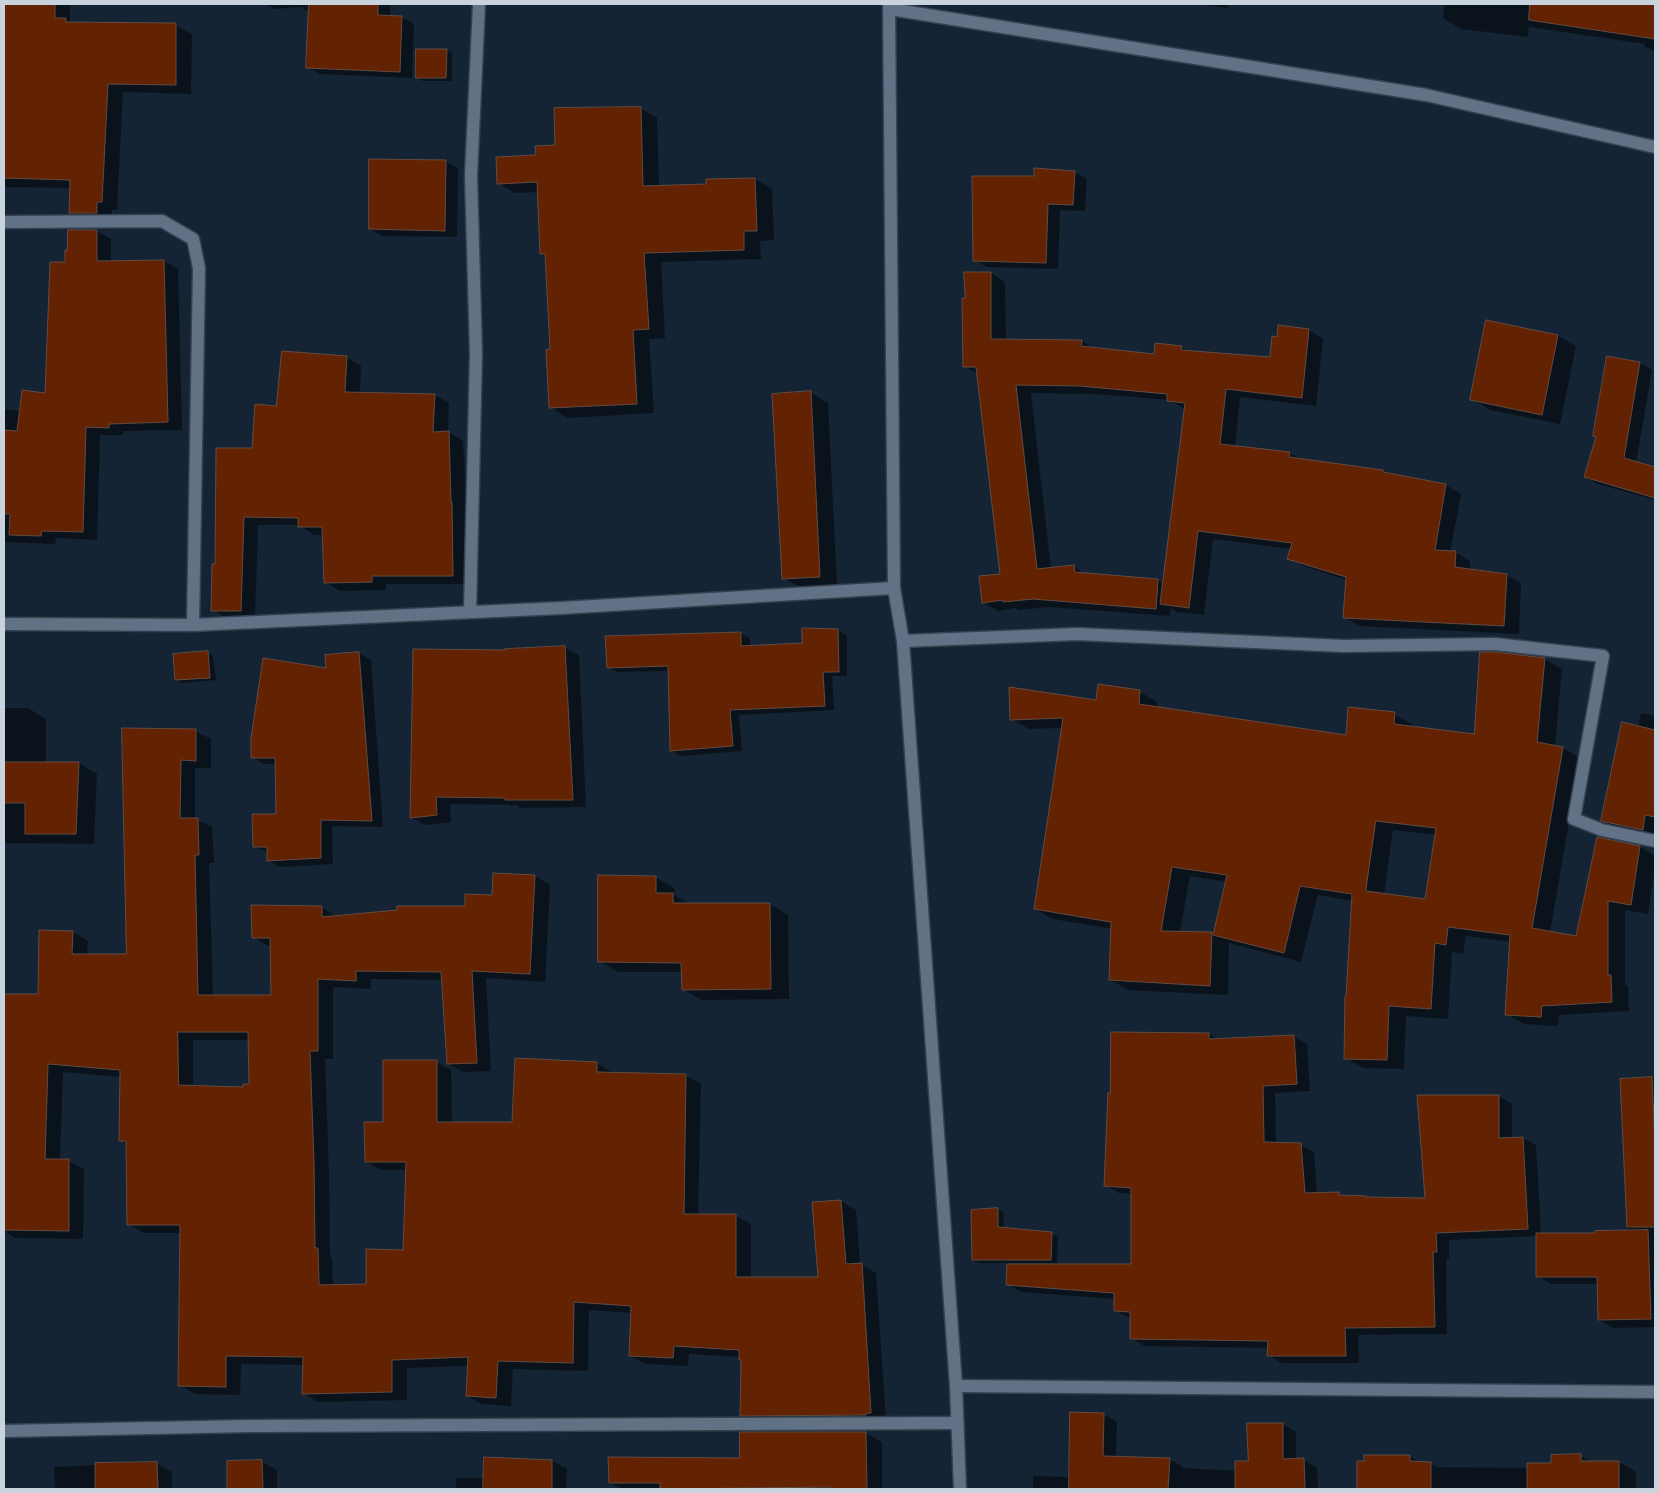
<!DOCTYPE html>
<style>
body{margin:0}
#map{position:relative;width:1659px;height:1493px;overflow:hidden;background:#142434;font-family:Figtree,sans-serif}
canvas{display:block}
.frame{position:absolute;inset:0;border:5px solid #c9d3de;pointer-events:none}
</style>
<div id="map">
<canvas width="1659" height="1493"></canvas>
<div class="frame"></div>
</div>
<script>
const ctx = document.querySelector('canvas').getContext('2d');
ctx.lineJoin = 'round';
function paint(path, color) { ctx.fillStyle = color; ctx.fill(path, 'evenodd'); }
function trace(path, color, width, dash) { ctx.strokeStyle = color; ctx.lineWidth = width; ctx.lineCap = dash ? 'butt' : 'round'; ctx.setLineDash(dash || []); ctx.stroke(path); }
paint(new Path2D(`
 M4 4H70V22L73 24 176 25 192 34 191 94 123 92 117 210H112V222H85L70 213 71 188 4 187Z
 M266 4H390V17H401L414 24 412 78 320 74 308 67 310 12 301 7 275 9Z
 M1197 4H1229L1228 8Z
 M1444 4H1655V52L1644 46 1645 44 1529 27 1528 37 1461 29 1443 18Z
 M446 50 452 53V81H423L417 77Z
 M640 108 657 118 659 187 707 186 755 179 772 189 774 240 760 241 761 259 661 262 665 338 649 339 654 413 568 418 551 408V351L546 257 541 254 539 192 515 193 498 183 537 157Z
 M445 161 458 168 457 237 382 236 370 229Z
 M1075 172 1087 179 1085 211 1060 210 1058 269 987 267 974 260 1035 177Z
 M97 231 111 239V262L164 261 178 269 182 430 123 431V435H100L97 540 56 538 55 544 4 542V409L20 411 46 394 66 263Z
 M991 273 1005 282 1006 340 1081 341 1095 349 1156 355 1181 347 1190 352 1271 358 1278 338 1309 330 1323 339 1316 406 1240 397 1235 447 1289 453 1302 460 1382 471 1387 474 1446 485 1461 494 1450 552H1455L1470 561V570L1506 575 1521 583 1519 634 1359 626 1344 617 1347 580 1303 566 1288 558 1291 549 1213 539 1204 615 1176 612 1171 608 1170 616 1049 607 1019 610 1016 608 998 611 983 602 1001 575 978 374 964 366 966 299ZM1031 393 1096 394 1169 400 1185 409 1164 584 1158 580 1086 574 1074 567 1051 569Z
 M1558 336 1576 346 1560 424 1490 410 1472 399Z
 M346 357 361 366 360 393 435 395 449 403 448 432 463 441 467 512V584H386V590L340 591 325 582 324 535H314L299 525H258L255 618H227L212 610 216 565 253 449 277 407Z
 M1640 363 1652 370 1636 463 1655 468V500L1598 484 1585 477Z
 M811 393 828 403 837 586 801 588 784 578 774 395Z
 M838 630 847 635V676H832L834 710 739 715 742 751 680 756 671 750 670 671 617 672 608 667 740 633 750 638V647L804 644Z
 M565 648 579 655 586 807 520 808 516 805 450 804 451 822 425 825 411 817 507 652Z
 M208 653 213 656 216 680 182 683 176 679Z
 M359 653 371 660 383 827 332 826 333 864 280 867 269 861V853L254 846 277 815 276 764H264L252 757 327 669Z
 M1544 659 1562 669 1555 746 1563 748 1580 758 1550 932 1577 937 1640 847 1655 856V869L1648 914 1625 910V985L1628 986 1629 1011 1559 1015 1558 1026 1524 1024 1506 1014 1511 942 1466 936 1463 954 1452 952 1448 1019 1406 1016 1404 1069 1363 1068 1345 1058 1353 901 1318 895 1301 962 1229 943 1228 995 1128 990 1111 980 1112 929 1053 919 1035 909 1062 728 1029 729 1011 719 1097 701 1099 685 1140 692 1157 702V708L1347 736 1394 714 1412 724 1411 727 1475 735ZM1393 830 1436 835 1426 900 1384 895ZM1190 876 1227 882 1215 935 1212 933 1180 932Z
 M4 708H28L46 719V763H79L97 774 94 844 4 843Z
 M1641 713 1655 716V838L1620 831 1602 820 1638 728Z
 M124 730 195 731 211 739V768H195V819L212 827 214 863H209L213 996 272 997 271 946H268L253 937 321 907 336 916 466 907 494 897 535 876 550 885 545 982 486 978 491 1071 463 1072 448 1064 443 980 371 979V989L333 987V1059H325L329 1172 330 1257 332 1258 333 1286 367 1285 404 1251 407 1170H381L366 1162 384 1123 436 1062 451 1070 452 1123H513L516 1059 597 1063 612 1072V1074L686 1076 701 1084 698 1215 736 1216 751 1224V1278L819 1279 841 1201 856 1210 860 1264 876 1273 886 1421 756 1424 741 1415 742 1361 740 1357 689 1354 688 1366 645 1364 630 1355 632 1313 589 1310 588 1371 513 1369 511 1406 482 1404 467 1396 469 1366 407 1368V1400L318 1402 303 1393 304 1365 241 1364 240 1395 195 1394 180 1385 181 1233H144L128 1224V1145L120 1140 121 1077 63 1072 60 1160 69 1161 84 1169 83 1239 15 1238 4 1231V995H39L73 932 88 941 87 955 127 956ZM193 1040H250V1086L244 1088 193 1087Z
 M655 877 674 888V895L690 904H770L788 915 789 999 701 1000 683 989V972H618L599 961Z
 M1209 1034 1219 1040 1294 1036 1307 1044 1310 1091 1275 1093 1276 1144 1301 1145 1314 1152 1317 1194H1339L1343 1196 1368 1198 1426 1200 1499 1096 1512 1104V1138H1523L1536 1145 1541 1234H1597L1628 1231 1621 1080 1655 1079V1327L1613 1328 1599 1320 1598 1284H1551L1537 1276 1538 1236 1449 1240V1259H1446L1447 1334 1358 1335 1359 1363H1281L1268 1355 1269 1348 1144 1346 1131 1338V1318L1115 1311V1299L1021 1292 1008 1284 1133 1265 1132 1194 1119 1193 1106 1185Z
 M998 1209 1003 1212 1004 1229 1052 1234 1058 1237 1057 1263H979L973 1260Z
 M1103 1414 1117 1422 1116 1457 1170 1459 1183 1467V1468L1236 1471 1249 1462 1283 1424 1296 1432V1460H1304L1317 1468 1318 1489H1033V1476L1071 1477Z
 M866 1433 882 1442V1489H622L610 1483 740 1459Z
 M1410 1456 1421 1463H1430L1437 1467 1528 1468 1553 1464 1581 1456 1592 1462H1619L1636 1472V1489H1358L1359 1462Z
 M485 1458 552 1461 567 1469 566 1489H456V1478H485Z
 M228 1462H262L277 1470V1489H228Z
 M157 1464 172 1472V1489H55L54 1467 95 1465Z`), '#0007');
const building = new Path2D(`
 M4 4H55V18H66V22L176 23V85L108 84 102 202H97V213H69L70 180 4 178Z
 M309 4H378V15L402 16 400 72 306 68Z
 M1530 4H1655V39L1529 20Z
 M416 49H447L446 78H416Z
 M641 107 643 186 706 184V179L755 178 757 231H744V250L644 253 649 329 633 330 637 404 549 408 546 350 550 349 545 254H540L537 182 497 184 496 157 536 155 535 146 555 145 554 108Z
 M369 159 446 160 445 231 369 229Z
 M1034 168 1075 171 1073 205 1048 204 1046 263 973 261 972 176H1034Z
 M68 230H97V261L164 260 168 422 109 424V428L86 427 83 532 42 531 41 536 9 535 10 514H4V430L17 431 22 390 45 393 50 262H65V250H67Z
 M964 272H991V339L1082 340 1081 346 1154 354 1155 343 1182 346 1181 350 1270 357 1272 336 1277 337 1278 325 1309 329 1302 398 1226 389 1220 444 1290 452 1289 457 1383 470V472L1446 484 1435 550 1456 551 1455 567 1507 574 1504 626 1343 618 1346 577 1287 559 1292 543 1198 531 1189 608 1160 604 1185 403 1167 401V394L1080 386 1016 385 1037 569 1074 565 1075 572 1158 579 1156 609 1033 599 1003 602V600L982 603 979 576 1000 574 976 367H963L962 298H965Z
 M1486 320 1558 335 1542 415 1470 400Z
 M282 351 347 356 345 392 435 394 433 432 449 431 451 502H452L453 576H372V582L324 583 322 527H298V518L244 517 241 611H211L212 564H215L216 448H252L255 404 276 406Z
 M1607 356 1640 362 1624 458 1655 467V498L1584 477 1596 437 1593 436Z
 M811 391 820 577 782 579 772 394Z
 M802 628 838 629 839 672H823L825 706 730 710 733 746 670 751 668 666 607 668 605 636 741 632V646L802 643Z
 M565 646 573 800H505V798L436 797 437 815 410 818 413 649 506 650 505 649Z
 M208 651 210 678 175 680 173 654Z
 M359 652 372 821 321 820V858L267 861V847H253L252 814H276L275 758H251V738L263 658 326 668 325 655Z
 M1480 652H1496L1545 658 1537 742 1563 747 1532 928 1576 936 1597 837 1640 846 1631 905 1608 901V975H1611L1612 1002 1542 1006 1541 1017 1505 1015 1510 935 1448 927 1446 945 1435 943 1431 1009 1389 1006 1387 1060 1344 1059 1345 996H1346L1352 894 1300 886 1284 953 1213 935 1227 875 1172 867 1161 931 1212 932 1210 986 1109 980 1111 922 1034 909 1063 718 1010 720 1009 687 1096 700 1098 684 1140 690 1139 704 1346 735 1348 707 1395 712 1394 724 1474 734ZM1376 821 1436 828 1425 899 1366 891Z
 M1622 722 1655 730V817L1645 815 1643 830 1601 821Z
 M122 728 196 729V761L181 760 180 818H198L199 855H195L198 995H271L270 938H252L251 905 322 906V917L397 910V906H465V894L492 895 493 873 535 875 530 974 472 971 477 1063 447 1064 441 972 356 971V981L318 979V1051H310L314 1162 315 1248H318L319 1285 366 1284V1249L403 1250 406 1162H365L364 1122H383V1060H437V1122H512L515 1058 597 1062V1072L686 1074 684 1214H736V1277H818L812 1202 841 1200 846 1264 862 1263 871 1413H866V1415L740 1416 741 1360H739V1350L674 1346 673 1358 629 1356 631 1306 574 1302 573 1363 498 1361 496 1398 466 1396 468 1357 392 1360V1392L302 1394 303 1357 226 1356V1387L178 1386 180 1225H127L126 1141H119L120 1070 48 1064 45 1159H69V1231L4 1230V994H38L39 930 73 931 72 954H126ZM178 1032H248L249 1084H243V1087L179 1085Z
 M4 762H79L76 834H25V803H4Z
 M598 875 656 876V893H673V903H770L771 989 682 990 681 963 598 962Z
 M1111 1032 1209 1033V1039L1294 1035 1297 1084 1263 1086 1264 1142 1301 1143 1305 1193 1339 1192V1195L1366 1196V1197L1425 1198 1417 1095H1499V1138L1523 1137 1528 1229 1436 1233 1437 1252H1433L1435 1327 1345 1328 1346 1356H1267L1268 1341 1130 1339V1312L1114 1311V1293L1006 1285 1007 1264H1131V1188L1104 1186 1108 1093H1110Z
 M1652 1077 1655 1144V1227H1627L1620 1079Z
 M998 1208V1227L1052 1232 1051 1260H972L971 1210Z
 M1648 1230 1651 1319 1598 1320 1597 1277H1536V1233H1595V1231Z
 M1070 1412 1104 1413 1103 1456 1170 1458 1168 1489H1069Z
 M1247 1423H1283V1459L1304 1458 1305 1489H1235V1461H1248Z
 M740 1432H866L867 1489H830V1487L665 1489 660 1488V1483H609L608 1457 739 1458Z
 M1581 1454V1461H1619V1489H1527V1463H1551V1455Z
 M1364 1455H1410V1461L1431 1462V1489H1357V1461H1364Z
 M484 1457 552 1460V1489H483Z
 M262 1460 263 1489H227V1461Z
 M157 1462 158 1489H95V1463Z`);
paint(building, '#632202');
trace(building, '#644b41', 1);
const street = new Path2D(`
 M890 9 1426 95 1655 147
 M4 222 162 221 193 239 199 268 193 625
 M470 612 476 353 471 176 479 4
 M4 624 193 625 561 608 894 588
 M903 641 1077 634 1343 646 1495 644 1603 656 1574 819 1602 830 1655 841
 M956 1386 1655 1392
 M4 1431 250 1426 957 1423`);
const secondary = new Path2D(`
 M889 4 894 588 903 641 956 1386 960 1489`);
trace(street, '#36404e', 15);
trace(secondary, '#36404e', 15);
trace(street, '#617286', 12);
trace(secondary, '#617286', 12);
</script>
